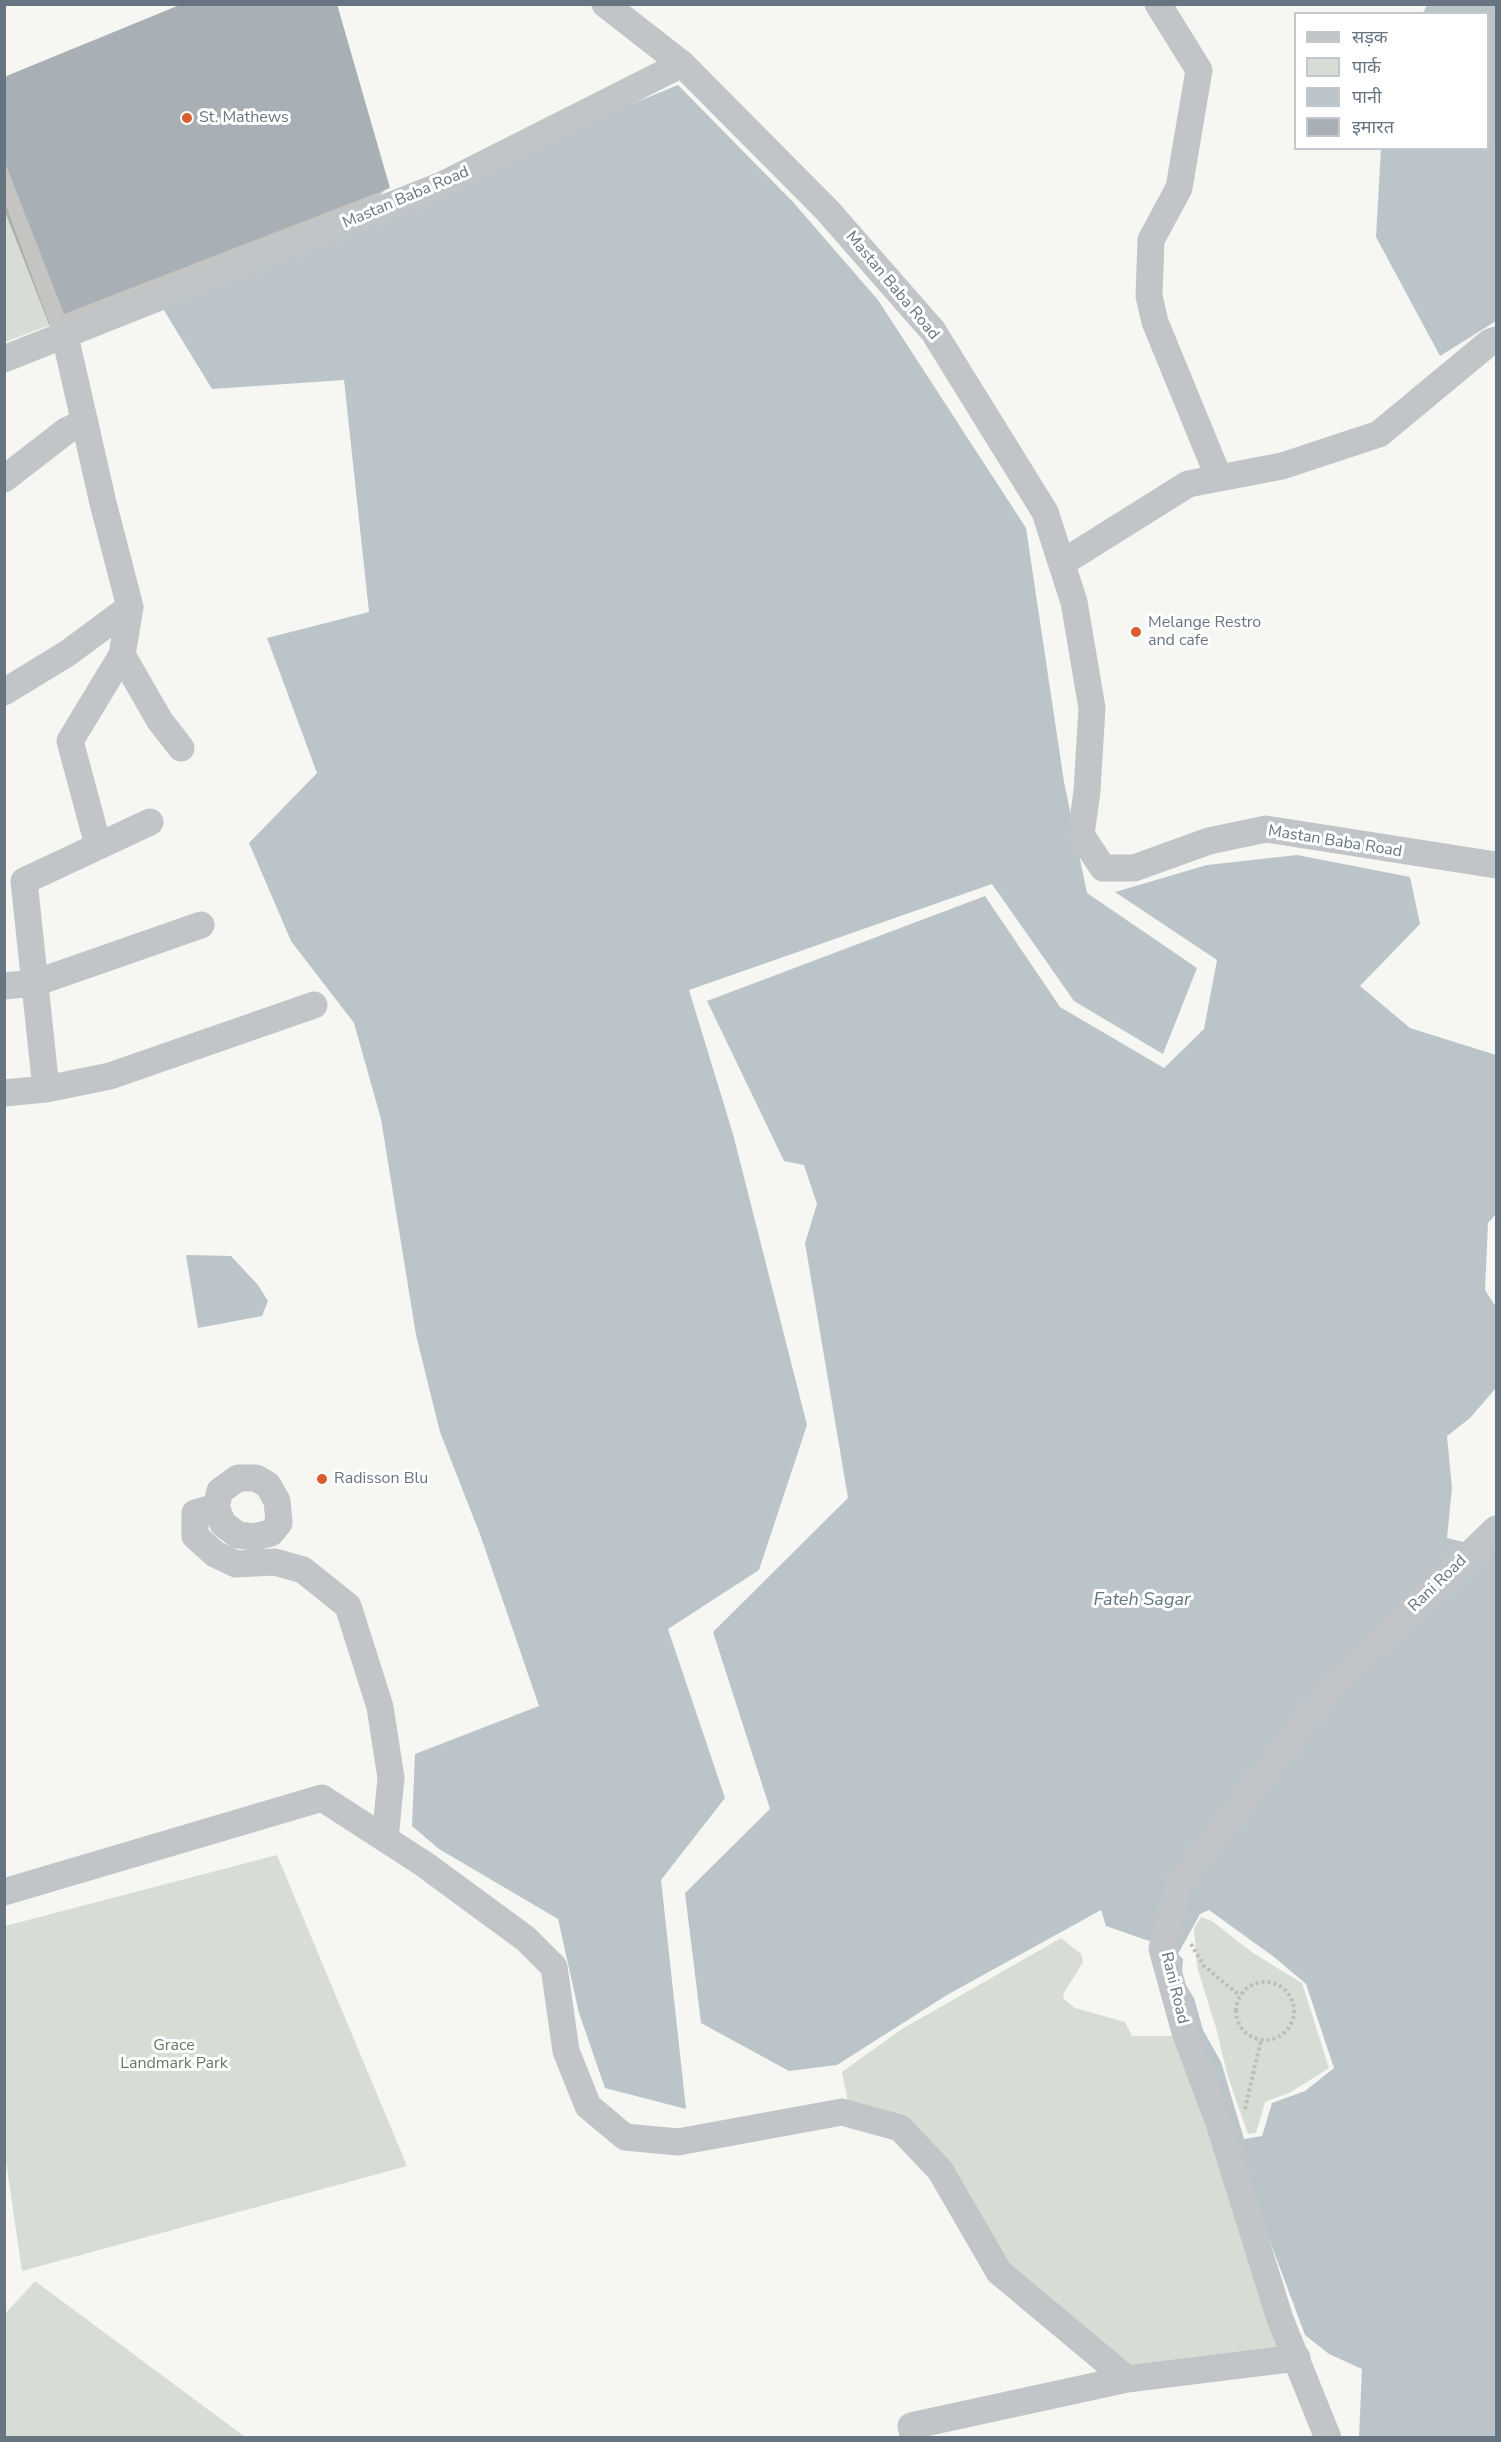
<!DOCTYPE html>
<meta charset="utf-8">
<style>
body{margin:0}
#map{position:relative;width:1501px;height:2442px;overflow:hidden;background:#f6f6f3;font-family:"Nunito Sans","Noto Sans Devanagari",sans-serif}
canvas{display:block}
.frame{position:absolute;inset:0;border:6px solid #677582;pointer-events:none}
.legend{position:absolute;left:1294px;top:12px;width:195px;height:138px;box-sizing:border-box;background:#fff;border:2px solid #c2c8cd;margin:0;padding:8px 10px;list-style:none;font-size:18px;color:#677582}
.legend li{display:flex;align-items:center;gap:12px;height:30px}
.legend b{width:30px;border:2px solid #c2c8cd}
</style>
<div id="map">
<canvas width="1501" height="2442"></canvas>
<div class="frame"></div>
<ul class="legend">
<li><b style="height:8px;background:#c1c5c8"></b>सड़क</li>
<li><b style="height:16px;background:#d7ddd4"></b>पार्क</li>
<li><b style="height:16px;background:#bbc5c9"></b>पानी</li>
<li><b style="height:16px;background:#a9b0b5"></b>इमारत</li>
</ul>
</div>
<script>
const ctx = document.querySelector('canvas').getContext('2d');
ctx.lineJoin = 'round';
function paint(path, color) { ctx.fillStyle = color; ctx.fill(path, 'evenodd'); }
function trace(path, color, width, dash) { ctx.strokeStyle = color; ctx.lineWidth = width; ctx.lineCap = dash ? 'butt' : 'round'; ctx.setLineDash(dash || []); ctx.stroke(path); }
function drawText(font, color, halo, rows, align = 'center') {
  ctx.font = font + ' "Nunito Sans",sans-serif'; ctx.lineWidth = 6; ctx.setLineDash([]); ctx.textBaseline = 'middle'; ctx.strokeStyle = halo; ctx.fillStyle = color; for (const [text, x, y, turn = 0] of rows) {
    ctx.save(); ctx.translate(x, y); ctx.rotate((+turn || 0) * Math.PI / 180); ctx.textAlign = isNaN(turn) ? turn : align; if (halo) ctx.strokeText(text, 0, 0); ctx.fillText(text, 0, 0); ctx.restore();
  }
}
paint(new Path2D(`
 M4 200 50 325 5 342H4Z
 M277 1855 407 2166 22 2271 4 2148 5 1926Z
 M1201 1917 1212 1921 1253 1953 1302 1983 1329 2068 1291 2092 1265 2102 1256 2133 1248 2134 1228 2077 1216 2028 1197 1967 1194 1928Z
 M1061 1938 1081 1954 1083 1962 1064 1993 1063 1998 1075 2008 1125 2022 1132 2036H1180L1282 2350 1131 2369 1005 2266 952 2174 849 2107 842 2072 902 2029Z
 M35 2281 245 2437H5V2314Z`), '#d7ddd4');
paint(new Path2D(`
 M1427 5H1496V321L1440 356 1376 237 1381 149 1488 148V14L1423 13Z
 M678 85 793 202 878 300 1026 528 1064 782 1087 893 1197 968 1163 1054 1074 1001 992 884 689 990 733 1134 807 1425 759 1570 668 1629 725 1798 661 1880 686 2109 605 2088 579 2013 558 1919 439 1849 412 1826 415 1754 539 1706 481 1537 440 1432 416 1335 381 1119 354 1023 291 941 249 843 317 773 267 638 369 612 344 380 212 389 157 299Z
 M1297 855 1410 877 1420 924 1360 986 1410 1028 1496 1055V1214L1488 1223 1485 1290 1496 1307V1388L1470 1418 1447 1436 1452 1488 1447 1538 1496 1550V2437H1359L1362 2369 1329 2354 1305 2335 1224 2118 1172 1949 1106 1926 1101 1910 947 1995 837 2065 789 2071 701 2023 685 1893 770 1809 713 1632 848 1498 805 1243 817 1204 804 1165 784 1161 707 1001 985 896 1060 1007 1164 1068 1204 1029 1217 960 1115 892 1207 865ZM1209 1910 1274 1957 1306 1984 1334 2068 1305 2091 1272 2103 1262 2136 1244 2139 1221 2062 1203 2030 1194 1998 1184 1982 1182 1972 1183 1959 1178 1954 1200 1914Z
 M186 1255 231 1256 258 1285 268 1301 262 1316 198 1328Z`), '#bbc5c9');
paint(new Path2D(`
 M4 78 388 187 374 201 50 327 4 209Z`), '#0003');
paint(new Path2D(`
 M182 4H337L390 188 64 314 4 160V77Z`), '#a9b0b5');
trace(new Path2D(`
 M1191 1944 1204 1966 1240 1996
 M1236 2011a29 29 0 1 1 58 0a29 29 0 1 1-58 0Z
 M1245 2109 1261 2040`), '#bbbdbf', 4, [3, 3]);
trace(new Path2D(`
 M605 4 682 64
 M1158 4 1199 70 1179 188 1151 240 1149 296 1155 322 1219 478
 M4 359 442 185 682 64 827 210 933 331 1045 512 1074 602 1092 708 1087 791 1081 835 1103 868H1134L1209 841 1266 829 1496 865
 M4 479 66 431 85 422
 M1062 563 1188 484 1282 466 1379 434 1490 342 1496 340
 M122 655 160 721 181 748
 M4 692 68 653 130 607 103 503 65 336
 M98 845 70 741 122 655 130 607
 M4 986 35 983 201 925
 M46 1089 24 881 150 822
 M4 1093 46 1089 110 1076 314 1005
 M216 1507 223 1524 238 1535 254 1537 271 1533 279 1523 277 1501 268 1485 256 1478H238L220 1491 216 1507 195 1513V1536L215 1554 236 1564 275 1562 303 1570 348 1606 380 1707 391 1778 385 1839
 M4 1892 322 1798 424 1864 526 1939 554 1967 566 2051 588 2106 625 2137 678 2142 842 2112 900 2128 940 2170 999 2272 1127 2379 1297 2358
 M914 2438 911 2426 1127 2379
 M1328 2438 1280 2319 1219 2123 1185 2032 1162 1949 1179 1884 1330 1689 1496 1529`), '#c1c5c8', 27);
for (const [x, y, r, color] of [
 [187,118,6,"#d95d2f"],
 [1136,632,6,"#d95d2f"],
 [322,1479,6,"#d95d2f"]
]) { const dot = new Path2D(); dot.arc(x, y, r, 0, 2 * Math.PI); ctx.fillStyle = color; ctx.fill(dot); trace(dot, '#fff', 2); }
drawText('16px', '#677582', '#fff', [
 ["St. Mathews",199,118],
 ["Melange Restro",1148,623],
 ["and cafe",1148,641],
 ["Radisson Blu",334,1479]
], 'left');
drawText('16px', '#677582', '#fff', [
 ["Mastan Baba Road",406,198,-23],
 ["Mastan Baba Road",892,286,50],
 ["Mastan Baba Road",1335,842,9],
 ["Rani Road",1438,1584,-44],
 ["Rani Road",1174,1988,76]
]);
drawText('16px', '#687a65', '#fff', [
 ["Grace",174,2046],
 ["Landmark Park",174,2064]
]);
drawText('italic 18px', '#63767f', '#fff', [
 ["Fateh Sagar",1142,1601]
]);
</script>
